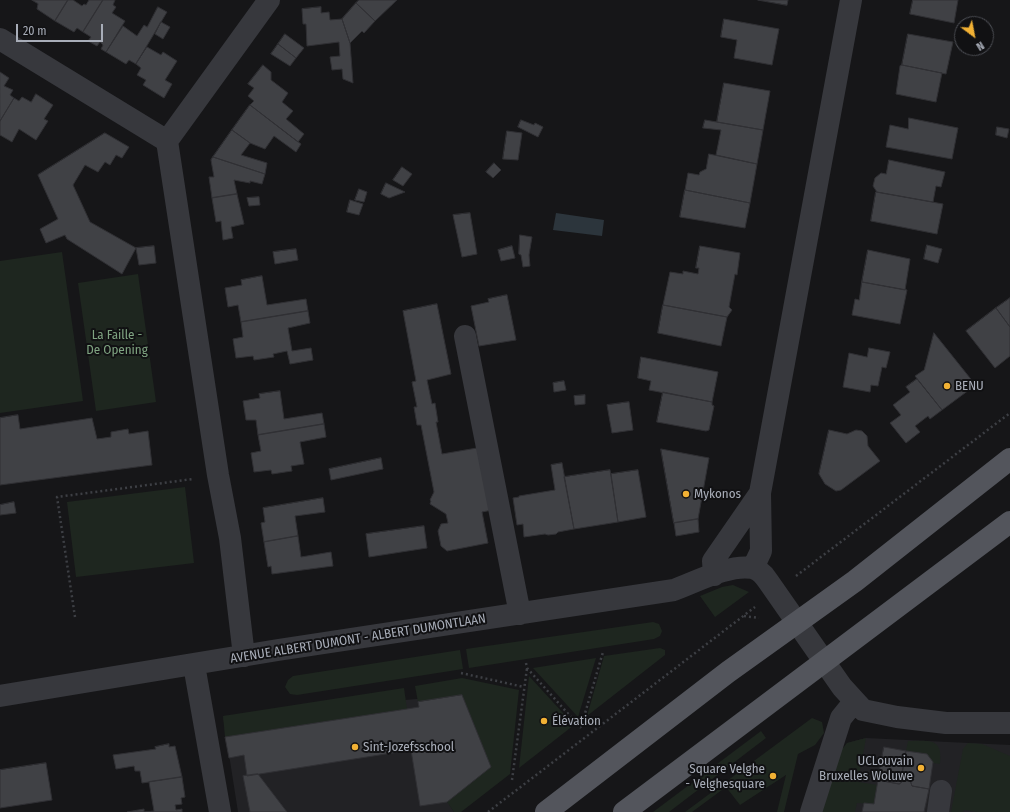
<!DOCTYPE html>
<meta charset="utf-8">
<style>
body{margin:0}
#map{position:relative;width:1010px;height:812px;overflow:hidden;background:#161618;font-family:"Fira Sans Condensed",sans-serif}
canvas{display:block}
.north{position:absolute;left:954px;top:16px;width:40px;height:40px;box-sizing:border-box;background:#111113;border:1px solid #4d4f55;border-radius:50%;rotate:148deg;font-size:11px;font-weight:700;line-height:16px;text-align:center;color:#a8adb8}
.north::after{content:'';display:block;margin:auto;width:14px;height:18px;background:#f2b134;clip-path:polygon(50% 0,100% 100%,50% 72%,0 100%)}
.scale{position:absolute;left:16px;top:24px;width:87px;height:18px;box-sizing:border-box;border:2px solid #a8adb8;border-top:0;padding-left:5px;font-size:12px;line-height:14px;white-space:nowrap;color:#a8adb8;-webkit-text-stroke:3px #111113;paint-order:stroke}
</style>
<div id="map">
<canvas width="1010" height="812"></canvas>
<div class="north">N</div>
<div class="scale">20 m</div>
</div>
<script>
const ctx = document.querySelector('canvas').getContext('2d');
ctx.lineJoin = 'round';
function paint(path, color) { ctx.fillStyle = color; ctx.fill(path, 'evenodd'); }
function trace(path, color, width, dash) { ctx.strokeStyle = color; ctx.lineWidth = width; ctx.lineCap = dash ? 'butt' : 'round'; ctx.setLineDash(dash || []); ctx.stroke(path); }
function drawText(font, color, halo, rows, align = 'center') {
  ctx.font = font + ' "Fira Sans Condensed",sans-serif'; ctx.lineWidth = 4; ctx.setLineDash([]); ctx.textBaseline = 'middle'; ctx.strokeStyle = halo; ctx.fillStyle = color; for (const [text, x, y, turn = 0] of rows) {
    ctx.save(); ctx.translate(x, y); ctx.rotate((+turn || 0) * Math.PI / 180); ctx.textAlign = isNaN(turn) ? turn : align; if (halo) ctx.strokeText(text, 0, 0); ctx.fillText(text, 0, 0); ctx.restore();
  }
}
paint(new Path2D(`
 M462 695 491 767 447 801 454 812H238L223 716Z
 M866 738 1010 745V812H818L847 743Z`), '#222225');
paint(new Path2D(`
 M62 252 83 401 0 413V261Z
 M138 274 156 402 96 411 78 283Z
 M185 487 194 563 76 577 67 502Z
 M733 585 749 592 715 617 700 596 722 587Z
 M653 622 659 624 662 631 660 636 654 639 469 668 466 649Z
 M660 648 665 650V655L587 716 604 656Z
 M460 650 463 669 297 695 290 694 285 687 288 680 293 676Z
 M596 658 578 717 533 668Z
 M529 676 574 725 519 768Z
 M462 678 519 690 510 774 461 812H454L447 802 491 767 462 695 418 702 415 686Z
 M404 688 407 709 225 737 223 716Z
 M812 718 822 722 824 733 815 745 798 754 784 812H777L786 775 740 805 726 787 692 812H685Z
 M761 731 766 738 669 812H653Z
 M866 738 858 782 877 785 874 804 857 803 855 812H820L835 758 847 743Z
 M908 741C929 741 943 737 940 764L933 763 927 754 906 751Z
 M968 743 982 744 1010 756V812H977L964 810 963 812H951L963 749Z`), '#1e261f');
paint(new Path2D(`
 M556 213 604 220 602 236 553 230Z`), '#2c353c');
const building = new Path2D(`
 M32 0H68L55 21 37 9 38 4Z
 M68 0H73L82 6 84 4 86 5 89 0H103L83 32 77 28 74 32 55 21Z
 M103 0H115L113 5 116 7 112 13 125 21 106 52 101 49 103 45 100 42 97 46 88 41 91 37 83 32Z
 M359 0H397L375 21 356 3Z
 M758 0H788L787 5Z
 M913 0H958L954 23 910 14Z
 M356 3 375 21 364 33 362 31 350 43 342 19Z
 M158 7 167 12 136 64 129 60 126 64 106 52 123 26 137 36 144 25 147 27Z
 M321 7V13L329 12 330 20 342 19 350 43 353 83 343 79 342 69 332 70 330 57 340 56 339 42 307 46 306 24H303L302 9Z
 M724 19 779 29 772 65 734 58 737 40 721 37Z
 M161 22 170 27 163 39 155 34Z
 M285 34 304 48 296 58 278 44Z
 M908 34 953 42 946 74 902 65Z
 M278 44 296 58 290 66 271 54Z
 M147 47 161 55 163 52 177 61 165 80 172 84 164 98 143 85 146 80 137 75 141 68 136 64Z
 M263 65 271 72V80L288 93 282 102 293 111 286 119 304 134 298 142 250 105 254 101 248 96 254 88 248 84Z
 M902 65 942 73 936 102 896 94 900 66Z
 M0 72 9 78 4 86 13 90 10 95 14 98 0 121Z
 M724 83 770 91 763 130 717 122Z
 M36 94 53 105 44 119 48 121 36 140 19 129 12 142 0 135V121L14 98 19 101 22 97 31 102Z
 M250 105 301 144 296 152 274 136 265 149 250 143 232 130Z
 M909 118 958 128 952 159 886 147 890 125 908 129Z
 M521 120 534 125 535 123 543 127 538 137 518 127Z
 M705 120 763 130 757 164 716 155 721 130 703 128Z
 M997 127 1009 129 1007 138 996 135Z
 M232 130 250 143 241 155 267 163 265 174 213 157Z
 M507 131 522 133 518 160 503 159Z
 M105 133 129 147 122 158 116 155 110 165 105 162 98 172 85 165 73 185 90 222 136 248 122 274 67 239 65 235 46 243 40 229 58 219 38 175Z
 M709 154 757 164 750 203 685 190 688 173 699 175 700 172 706 169Z
 M213 157 265 174 262 184 250 181V183L234 180 237 194 212 198 209 177H214L211 160Z
 M889 160 945 172 941 187 936 186 933 202 877 192 873 186 875 178 881 173 886 174Z
 M494 163 501 170 493 178 486 172Z
 M402 167 412 174 403 186 393 180Z
 M386 183 405 192 389 198 381 194Z
 M359 189 367 192 364 202 355 200Z
 M685 190 750 203 745 228 680 217Z
 M876 192 943 204 937 234 871 221Z
 M237 194 244 224 231 227 233 238 223 240 221 221 216 222 212 198Z
 M259 197 260 205 249 206 247 198Z
 M350 200 363 204 359 215 347 212Z
 M470 213 477 254 462 257 453 215Z
 M520 235 532 237 529 255 530 266 523 267 521 255 519 254Z
 M927 245 942 249 938 263 924 259Z
 M154 246 156 263 139 265 136 248Z
 M512 246 515 258 501 261 498 250Z
 M700 246 740 253 737 275 735 274 729 307 732 310 727 317 663 305 670 272 683 274V271L698 274 699 268H696Z
 M296 249 298 260 275 264 273 252Z
 M868 250 910 259 905 290 862 282Z
 M262 276 267 305 306 299 308 311 241 322 238 305 228 307 225 288 242 285 241 280Z
 M862 282 907 290 900 324 852 315 855 299 859 300Z
 M507 295 516 340 479 346 471 306 489 302 488 299Z
 M1010 298V327L996 308Z
 M437 304 451 374 427 380 432 404 435 403 438 422H436L442 454 477 448 492 510 482 512 488 543 447 551 441 546 438 531 441 524 448 523 446 514 430 504 431 501 430 500 434 492 421 425H417L414 407H417L412 382 416 381 403 311Z
 M663 305 727 317 721 346 658 333Z
 M996 308 1010 327V356L995 368 966 331Z
 M308 311 310 323 288 328 292 351 311 348 313 360 290 364 287 351 273 354 274 357 254 360 253 356 236 358 233 339 243 337 241 322Z
 M934 333 974 383 971 385 973 387 942 410 915 376 924 370Z
 M869 348 890 352 886 368 882 367 878 386 871 385 870 392 843 387 849 353 867 357Z
 M641 357 718 372 712 402 649 390 651 381 638 378Z
 M917 379 942 410 930 419 928 416 915 426 920 432 906 443 890 423 901 415 893 405 910 392 906 387Z
 M564 381 566 390 554 392 553 383Z
 M280 391 284 419 322 413 324 424 258 435 256 420H246L243 401 260 398 259 394Z
 M663 392 712 402V405L714 406 709 430 706 431 657 422Z
 M585 395V404L575 405 574 396Z
 M629 402 633 430 612 433 607 405Z
 M18 415 20 429 92 418 97 439 111 437V432L128 429 129 434 148 431 152 465 0 485V418Z
 M324 424 326 437 300 442 304 464 291 466 292 471 272 474 271 470 254 472 251 453 261 451 258 435Z
 M829 430 847 434 856 430 862 431 867 436 868 446 880 461 841 490 836 491 825 484 819 474Z
 M661 449 709 458 698 519 674 523Z
 M381 458 383 469 331 480 329 469Z
 M562 463 574 529 558 532 556 534 548 535 545 534 524 537 523 524 517 525 513 498 519 497V496L555 490 551 465Z
 M610 470 618 522 574 529 564 477Z
 M638 470 646 517 618 522 611 474Z
 M323 498 325 512 295 516 298 536 264 542 261 523 265 522 263 508Z
 M14 502 16 513 0 515V505Z
 M698 519 699 532 676 536 674 523Z
 M424 526 427 548 369 557 366 534Z
 M298 536 301 557 331 552 333 566 272 574 271 566 268 567 264 542Z
 M462 695 491 767 447 802 420 806 411 750 247 776 244 755 229 758 225 737 407 709 419 707 418 702Z
 M169 744V747L175 746 182 777 142 783 140 771H135L134 766 116 769 113 755 156 749 155 747Z
 M884 747 906 751 902 775 906 779 899 784 878 780Z
 M906 751 927 754 933 762 929 789 912 786 910 780 907 781 902 775Z
 M46 763 52 800 0 808V770Z
 M258 774 287 812H250L243 776Z
 M182 777 185 797 181 798 182 804 175 805 176 810 182 809V812H127L144 809V812L154 811 149 782Z
 M906 779 910 780 912 786 929 789 924 812H862L864 803 874 804 878 780 899 784Z`);
paint(building, '#404145');
trace(building, '#303034', 1);
trace(new Path2D(`
 M796 576 1010 413
 M744 616 759 618
 M75 617 57 497 193 479
 M526 663 527 668 581 728
 M461 673 524 687
 M581 727 603 652
 M512 780 527 668
 M488 812 755 607`), '#3d3f44', 2.5, [2, 3]);
trace(new Path2D(`
 M0 39 167 141
 M465 336 520 614
 M753 568 761 551 760 493 851 0
 M714 575 713 561 760 493
 M244 656 230 538 218 475 167 141 269 0
 M194 665 220 812
 M0 696 278 650 674 590C696 582 729 564 752 568 759 569 764 575 768 581L842 687 863 710 897 717 946 723H1010
 M811 812 841 718 854 702
 M938 812 941 791`), '#37383d', 22);
trace(new Path2D(`
 M546 812 728 672 855 581 1010 459
 M624 812 1010 522`), '#53555c', 22);
for (const [x, y, r, color] of [
 [947,386,4,"#f2b134"],
 [686,494,4,"#f2b134"],
 [544,721,4,"#f2b134"],
 [355,747,4,"#f2b134"],
 [921,768,4,"#f2b134"],
 [773,776,4,"#f2b134"]
]) { const dot = new Path2D(); dot.arc(x, y, r, 0, 2 * Math.PI); ctx.fillStyle = color; ctx.fill(dot); trace(dot, '#111113', 1.5); }
drawText('13px', '#7fa381', '#111113', [
 ["La Faille -",117,335],
 ["De Opening",117,350]
]);
drawText('13px', '#a8adb8', '#111113', [
 ["BENU",955,386],
 ["Mykonos",694,494],
 ["Élévation",552,721],
 ["Sint-Jozefsschool",363,747],
 ["UCLouvain",913,761,"right"],
 ["Bruxelles Woluwe",913,776,"right"],
 ["Square Velghe",765,769,"right"],
 ["- Velghesquare",765,784,"right"]
], 'left');
drawText('13px', '#a8adb8', '#111113', [
 ["AVENUE ALBERT DUMONT - ALBERT DUMONTLAAN",358,639,-9]
]);
</script>
